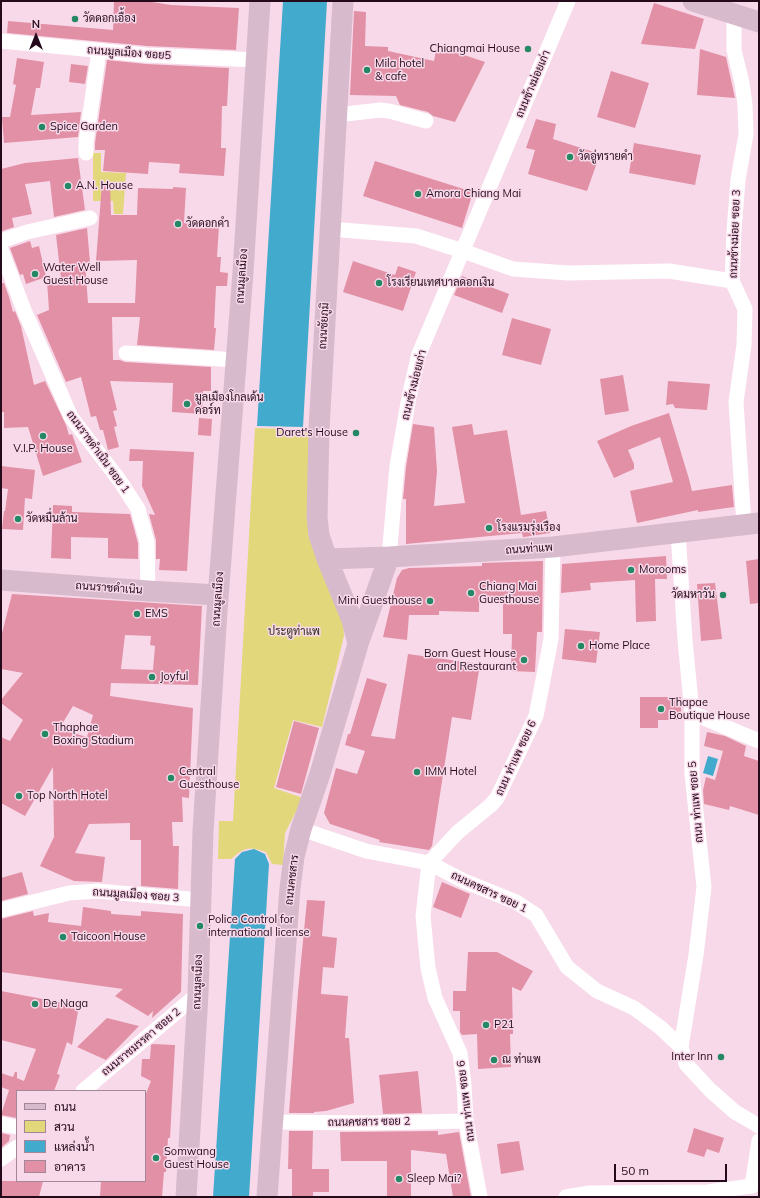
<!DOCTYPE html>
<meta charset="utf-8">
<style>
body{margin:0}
#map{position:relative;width:760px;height:1198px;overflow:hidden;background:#f8d9ea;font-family:Mulish,Sarabun,sans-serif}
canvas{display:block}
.frame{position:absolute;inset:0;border:2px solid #240a1b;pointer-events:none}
.legend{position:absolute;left:16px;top:1090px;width:130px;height:92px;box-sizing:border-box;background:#f8d9ea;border:1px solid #a38697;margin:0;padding:5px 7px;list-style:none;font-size:12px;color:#240a1b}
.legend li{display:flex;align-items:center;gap:8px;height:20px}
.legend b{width:20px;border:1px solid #a38697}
.north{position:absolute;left:16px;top:16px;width:40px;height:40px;-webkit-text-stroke:3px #f8d9ea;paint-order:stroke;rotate:0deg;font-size:11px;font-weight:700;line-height:16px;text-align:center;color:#240a1b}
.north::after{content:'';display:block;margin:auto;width:14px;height:18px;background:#240a1b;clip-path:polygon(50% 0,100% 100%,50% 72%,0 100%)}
.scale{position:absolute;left:614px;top:1164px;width:113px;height:18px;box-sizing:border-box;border:2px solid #240a1b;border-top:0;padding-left:5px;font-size:12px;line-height:14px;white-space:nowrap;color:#240a1b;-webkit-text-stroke:3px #f8d9ea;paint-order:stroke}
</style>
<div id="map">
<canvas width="760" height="1198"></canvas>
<div class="frame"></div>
<ul class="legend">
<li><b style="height:5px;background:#d8bacd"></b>ถนน</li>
<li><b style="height:11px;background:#e2d87b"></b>สวน</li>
<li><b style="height:11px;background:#42aacc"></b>แหล่งน้ำ</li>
<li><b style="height:11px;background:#e290a5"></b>อาคาร</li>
</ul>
<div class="north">N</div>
<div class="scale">50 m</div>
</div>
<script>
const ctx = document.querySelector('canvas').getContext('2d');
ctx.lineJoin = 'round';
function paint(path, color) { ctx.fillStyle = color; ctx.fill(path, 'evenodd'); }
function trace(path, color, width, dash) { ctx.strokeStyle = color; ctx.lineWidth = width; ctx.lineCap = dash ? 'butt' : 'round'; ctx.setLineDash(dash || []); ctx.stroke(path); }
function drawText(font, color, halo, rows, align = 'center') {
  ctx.font = font + ' Mulish,Sarabun,sans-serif'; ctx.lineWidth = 3; ctx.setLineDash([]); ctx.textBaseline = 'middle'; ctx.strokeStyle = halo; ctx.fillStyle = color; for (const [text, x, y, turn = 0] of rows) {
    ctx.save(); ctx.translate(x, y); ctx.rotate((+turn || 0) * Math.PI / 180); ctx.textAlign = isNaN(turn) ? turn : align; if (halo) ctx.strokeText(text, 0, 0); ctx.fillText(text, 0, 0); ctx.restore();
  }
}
paint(new Path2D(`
 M93 153H101V172L126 173 123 214H114L113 201H93Z
 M255 428 311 430 308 535 343 616 344 636 322 727 293 720 274 788 303 798 285 833 283 865 272 864 266 852C248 846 245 847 231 859H218L219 821H233Z`), '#e2d87b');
paint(new Path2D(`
 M283 1H327L303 427 257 426Z
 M708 756 718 759 713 776 703 773Z
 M254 849 265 854 269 864 249 1197H213L235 859 242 852Z`), '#42aacc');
paint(new Path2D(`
 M114 1H146L171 5 239 8 236 50 147 46 7 33 8 21 113 30Z
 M654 3 704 19 695 49 641 44Z
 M354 11 366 12 365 46 388 47V51L434 61 437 46 485 62 455 122 433 116 428 112 400 105 396 96 350 95Z
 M700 49 726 57 735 98 697 95Z
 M17 58 44 62 40 88H36L31 115 81 112 78 137 4 143 2 117H10L16 85 13 84Z
 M107 60 146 64 229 68 227 106H222L221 148H226L224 176 179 173 180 164 149 162 148 174 103 171 105 150H95V143Z
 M71 64 88 66 85 84 69 82Z
 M611 71 649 83 635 128 597 117Z
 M536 119 556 124 553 139 600 154 587 191 528 174 535 150 526 148Z
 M634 143 701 155 695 185 629 173Z
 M78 158 85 210 54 217 50 181 25 184 32 214 12 218 14 227 2 231 1 227V169L25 163Z
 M375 161 473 192 462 228 363 196Z
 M102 183H110L111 215H137L138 188 173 189V187L186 188 184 223 219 226 217 257H221L220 272 228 273 227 286H216L214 328H216L214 350 137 345 140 317H112L113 360H120L125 362 211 367V391H203L202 414 172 412 173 383 110 381 117 410 113 411 117 426 114 427 119 447 108 450 103 430H100L96 416 91 417 81 377 66 382 37 315 49 310 47 281 61 278 56 235 87 228 90 262 85 263 88 303H135L137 260 96 261Z
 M30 241 32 248 39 246 46 277 26 284 23 274 20 275 10 248Z
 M353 261 395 275 398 266 416 272 403 311 343 292Z
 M462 276 509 294 502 313 454 295Z
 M1 283H4L9 297 13 312 15 311 21 326 34 385 45 381 66 425 69 435 72 434 82 462 43 476 28 427 4 428V412H1Z
 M512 318 551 329 541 365 502 355Z
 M623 375 629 411 605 415 600 379Z
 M668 381 710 384 707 410 675 408 673 404 666 405Z
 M669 413 689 479 692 491 732 485 734 507 698 512V510L637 523 630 491 673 482 660 437 628 450 634 464V469L614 478 597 441 631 426Z
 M199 418 212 419 211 436 198 435Z
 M413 424 434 427 437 471 434 506 465 503 452 427 472 424 474 435 507 430 521 515 546 511 550 533 524 537H523L522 533 406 544V499H403L406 467Z
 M130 449 194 452 187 571 159 570 160 559H156V540L149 514 155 515 142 486 143 461H129Z
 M1 466 35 470 32 499 25 498 23 530 2 529 4 511H5L8 489 1 488Z
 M53 505 72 506V512L130 514 138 543V559L108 558V538L71 537V559L51 558Z
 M666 556 667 579H655L656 621 636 622 635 580 590 583 591 590 561 593 562 564Z
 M759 559V603L750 604 746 561Z
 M543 561 542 632H537L535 672 511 671 512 634H503V603H479V612L439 611V615H409L407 640 383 637 397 578 402 570 409 568 482 566V563Z
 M715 583 722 639 701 641 697 584Z
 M12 594 202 606 198 685 111 683 110 696 193 708 189 798 182 797 183 822H172L173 846H179L178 889 141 886V840H130V823L89 824 75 853 105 857 102 882 74 881 40 866 54 837 53 767 25 816 1 803V737L10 741 23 720 1 703V700L23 673 1 669V637ZM125 635 151 636 150 645 155 646 153 670 121 669ZM73 706 93 715 87 737 59 729Z
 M565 629 600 632 596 663 562 659Z
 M408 654 480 664 471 720 452 717 432 846 429 850 379 842 380 840 330 824 324 813 336 768 357 774 365 751 345 745 348 734H350L367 678 387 684 371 736 395 739Z
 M640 697H681V720H658V728H640Z
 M294 721 319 728 301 794 276 787Z
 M707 732 725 736 746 746 744 756 759 761V815L730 806 729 810 704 804 703 790 706 777 715 780 723 751 704 746Z
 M22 872 28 894 1 901V878Z
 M442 882 470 894 461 918 433 907Z
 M307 900 325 901 322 936 337 938 334 968 323 967 321 994 348 996 345 1038H349L354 1103 326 1111 314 1112V1113H289L298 992Z
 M83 907 111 911V914L141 916V911L183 914 181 992 152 1018 153 1011 148 1016 115 996 123 989 1 972V919L33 911 34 916 49 913 48 922 81 926Z
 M468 952H497L533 971 521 991 512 987 513 1034H510L511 1067 478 1069 477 1034 462 1035 460 1032V1011H453V991H466Z
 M1 991 79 1006 72 1045 67 1042 57 1074 60 1075 54 1091H17V1118L1 1115 9 1090 1 1087V1073L13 1077 15 1072H17V1078L24 1081 36 1049 1 1040Z
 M107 1018 139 1026 106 1060 77 1047Z
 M153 1044 175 1045 170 1138H168L166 1172H164L162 1197H100L101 1181H145V1096L151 1081 141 1076 142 1059H150L151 1045Z
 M418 1071 422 1113 383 1114 379 1075Z
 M694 1128 724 1138 719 1153 707 1149 704 1157 687 1152Z
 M289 1131H313L312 1169H329V1192H313V1197H292V1169H288Z
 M438 1131V1135L459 1132 471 1197H453L446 1154 411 1150V1197H387V1161H341L340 1132Z
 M1 1133 10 1135 9 1141 2 1147H1Z
 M519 1141 524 1170 501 1174 497 1144Z
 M1 1181H43L39 1197H1Z`), '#e290a5');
trace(new Path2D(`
 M734 14V50L742 83 745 105 746 134 738 180 734 231 732 281 745 309 744 345 736 402 744 525
 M1 41 146 55 257 60
 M337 115 380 110 389 111 426 121
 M86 153V142L99 51
 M330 229 416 236 463 251 513 269 568 273 669 271 732 281
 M1 241 27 232 90 218
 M1 250 24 310 71 417 120 481 138 509 147 542 148 591
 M126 353 236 360
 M678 532 685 640 692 713V774L704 887 696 955 681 1047
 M389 557 397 466 409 397 419 354 568 1
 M692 713 759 741
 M301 829 366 851 429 863 464 881 516 902 536 915 567 967 597 991 634 1008 661 1028 681 1047 686 1064 710 1090 735 1112 759 1126
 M1 910 69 893 97 891 201 900
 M83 1091 198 994
 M272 1122 370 1123 466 1121
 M1 1124 17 1127
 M1 1159 17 1147
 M480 1197 466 1121 464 1085 460 1053 435 998 428 968 423 916 429 863 458 832 491 805 497 798 536 716 551 639 553 547
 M566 1197 590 1193 707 1192 752 1186 759 1141`), '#fff', 15);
trace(new Path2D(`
 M343 1 319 429 317 517 319 535 327 559 352 620 358 644
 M693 1 759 22
 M327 559 389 557 553 547 759 523
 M1 580 148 591 218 595
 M186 1197 198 994 203 831 217 611 243 272 260 1
 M267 1197 290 888 294 857 301 829 320 774 358 644 389 557`), '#d8bacd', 21);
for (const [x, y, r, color] of [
 [75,19,4,"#238863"],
 [528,49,4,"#238863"],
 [367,70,4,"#238863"],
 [42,127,4,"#238863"],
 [570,157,4,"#238863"],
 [68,186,4,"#238863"],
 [418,194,4,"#238863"],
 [178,224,4,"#238863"],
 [35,274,4,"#238863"],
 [379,283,4,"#238863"],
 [187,404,4,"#238863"],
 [356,433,4,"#238863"],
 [43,436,4,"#238863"],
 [18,519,4,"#238863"],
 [489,528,4,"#238863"],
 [631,570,4,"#238863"],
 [471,593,4,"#238863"],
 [723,595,4,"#238863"],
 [430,601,4,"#238863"],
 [137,614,4,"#238863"],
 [581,646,4,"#238863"],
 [524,660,4,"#238863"],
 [152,677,4,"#238863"],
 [661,709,4,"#238863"],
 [45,734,4,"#238863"],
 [417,772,4,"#238863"],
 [171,778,4,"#238863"],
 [19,796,4,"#238863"],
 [200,926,4,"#238863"],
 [63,937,4,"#238863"],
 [35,1004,4,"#238863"],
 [486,1025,4,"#238863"],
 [721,1057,4,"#238863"],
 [494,1060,4,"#238863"],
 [156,1158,4,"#238863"],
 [399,1179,4,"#238863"]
]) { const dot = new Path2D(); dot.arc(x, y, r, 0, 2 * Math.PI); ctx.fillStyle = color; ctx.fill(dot); trace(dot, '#f8d9ea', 1.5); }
drawText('11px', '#240a1b', '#f8d9ea', [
 ["วัดดอกเอื้อง",83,19],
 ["Chiangmai House",520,49,"right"],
 ["Mila hotel",375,64],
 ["& cafe",375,77],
 ["Spice Garden",50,127],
 ["วัดอู่ทรายคำ",578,157],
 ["A.N. House",76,186],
 ["Amora Chiang Mai",426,194],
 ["วัดดอกคำ",186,224],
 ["Water Well",43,268],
 ["Guest House",43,281],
 ["โรงเรียนเทศบาลดอกเงิน",387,283],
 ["มูลเมืองโกลเด้น",195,398],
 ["คอร์ท",195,411],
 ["Daret's House",348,433,"right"],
 ["V.I.P. House",43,449,"center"],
 ["วัดหมื่นล้าน",26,519],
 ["โรงแรมรุ่งเรือง",497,528],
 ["Morooms",639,570],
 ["Chiang Mai",479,587],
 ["Guesthouse",479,600],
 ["วัดมหาวัน",715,595,"right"],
 ["Mini Guesthouse",422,601,"right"],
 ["EMS",145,614],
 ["Home Place",589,646],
 ["Born Guest House",516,654,"right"],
 ["and Restaurant",516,667,"right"],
 ["Joyful",160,677],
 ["Thapae",669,703],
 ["Boutique House",669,716],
 ["Thaphae",53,728],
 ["Boxing Stadium",53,741],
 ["Central",179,772],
 ["Guesthouse",179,785],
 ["IMM Hotel",425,772],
 ["Top North Hotel",27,796],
 ["Police Control for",208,920],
 ["international license",208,933],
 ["Taicoon House",71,937],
 ["De Naga",43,1004],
 ["P21",494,1025],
 ["Inter Inn",713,1057,"right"],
 ["ณ ท่าแพ",502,1060],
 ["Somwang",164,1152],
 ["Guest House",164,1165],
 ["Sleep Mai?",407,1179]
], 'left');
drawText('11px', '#240a1b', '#f8d9ea', [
 ["ถนนมูลเมือง ซอย5",129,53,4],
 ["ถนนช้างม่อยเก่า",533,84,-67],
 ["ถนนช้างม่อย ซอย 3",735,234,-88],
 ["ถนนมูลเมือง",242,276,-86],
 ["ถนนชัยภูมิ",324,326,-87],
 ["ถนนช้างม่อยเก่า",414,385,-76],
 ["ถนนราชดำเนิน ซอย 1",98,452,54],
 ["ถนนท่าแพ",529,549,-4],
 ["ถนนราชดำเนิน",109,588,4],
 ["ถนนมูลเมือง",218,599,-86],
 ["ถนน ท่าแพ ซอย 6",516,758,-65],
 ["ถนน ท่าแพ ซอย 5",696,802,-95],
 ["ถนนคชสาร",292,880,-83],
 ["ถนนคชสาร ซอย 1",489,892,25],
 ["ถนนมูลเมือง ซอย 3",136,895,4],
 ["ถนนมูลเมือง",198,982,-88],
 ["ถนนราชมรรคา ซอย 2",141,1042,-40],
 ["ถนน ท่าแพ ซอย 6",466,1101,-97],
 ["ถนนคชสาร ซอย 2",369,1122,-1]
]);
drawText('11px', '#2e2c19', '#f8d9ea', [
 ["ประตูท่าแพ",294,632]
]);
</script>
